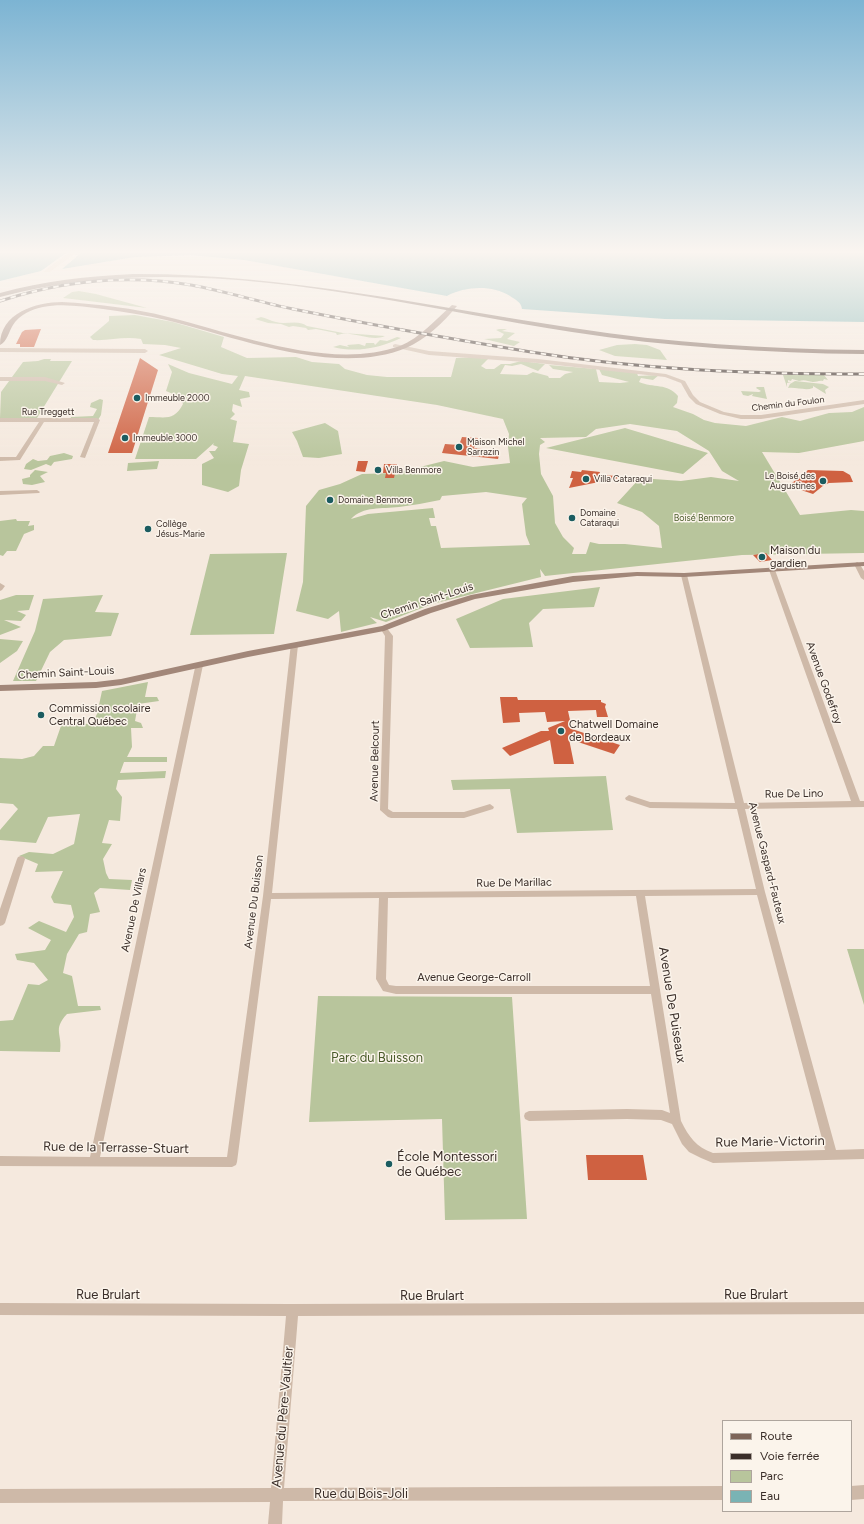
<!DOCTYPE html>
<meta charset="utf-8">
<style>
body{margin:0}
#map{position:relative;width:864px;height:1524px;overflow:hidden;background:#f5e9de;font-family:Figtree,sans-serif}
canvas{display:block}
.legend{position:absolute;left:722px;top:1420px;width:130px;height:92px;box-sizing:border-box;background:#fbf4eb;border:1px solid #aea59d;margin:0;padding:5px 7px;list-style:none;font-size:12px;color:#3a2e29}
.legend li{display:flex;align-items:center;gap:8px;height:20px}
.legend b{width:20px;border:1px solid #aea59d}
</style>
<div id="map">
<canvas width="864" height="1524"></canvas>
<ul class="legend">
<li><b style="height:5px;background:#7d6559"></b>Route</li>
<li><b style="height:5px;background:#3a2e29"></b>Voie ferrée</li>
<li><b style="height:11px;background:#b8c59c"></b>Parc</li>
<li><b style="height:11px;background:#7ab3b4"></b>Eau</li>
</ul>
</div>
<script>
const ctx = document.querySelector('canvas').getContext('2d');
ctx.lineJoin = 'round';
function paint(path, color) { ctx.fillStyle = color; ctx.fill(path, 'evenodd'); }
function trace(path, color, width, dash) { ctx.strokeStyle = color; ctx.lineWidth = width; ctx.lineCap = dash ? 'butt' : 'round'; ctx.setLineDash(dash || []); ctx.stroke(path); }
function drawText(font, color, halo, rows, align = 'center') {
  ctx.font = font + ' Figtree,sans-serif'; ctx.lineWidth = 3; ctx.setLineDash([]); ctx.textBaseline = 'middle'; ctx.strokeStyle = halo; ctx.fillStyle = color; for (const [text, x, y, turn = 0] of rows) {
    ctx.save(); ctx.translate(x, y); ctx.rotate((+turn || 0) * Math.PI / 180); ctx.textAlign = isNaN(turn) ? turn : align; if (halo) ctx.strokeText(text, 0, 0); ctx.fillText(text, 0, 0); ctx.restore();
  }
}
paint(new Path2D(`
 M79 291 96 294 147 308 63 298 72 292Z
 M135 315 173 322 224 337 221 347 247 358 296 357 312 362 339 364 345 369 367 375 387 377H451L456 358 479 357 488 359 481 366 486 369H494L501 364H510L521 361 545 364 538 371 521 364 512 366 505 365 500 374 527 375 533 372 548 376 549 378H560L565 374 573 372 553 369 549 365 596 369 599 382 620 383 629 382 602 375 599 369 637 373 638 376 659 375 653 380 641 378 639 382C653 388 668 383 678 396L677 403 673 407 693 414 704 420 715 423 746 426 782 417 800 421 829 413 852 412 864 407V441L799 453 762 452 800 515 851 510 864 511V553L742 555 545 576 540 569 541 577 432 604 386 622 370 617 377 623 341 632 339 611 328 619 296 611 303 582 306 506 319 490 340 484 362 474 396 473 444 461 473 467 510 463 508 447 509 434 503 419 437 405 245 376 239 390 249 392 250 397 240 399 242 407 233 404 232 411 235 414 230 419 237 421 233 442 249 444 241 470 239 486 228 492 202 485V464L214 458 209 451H215L218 447 213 445 214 443 196 459H135L149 417C166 417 174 421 183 404L180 397 166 391 172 372 168 364 189 373 232 384 238 376 222 374 159 355 181 348 165 345 143 344 141 339C124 336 109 341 93 340L90 337 109 321V316ZM630 424 677 431 709 451 722 471 739 481 711 477 681 481 640 478 617 503 642 512 659 526 662 548 625 544H599L590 542 586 554H572L574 548 563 537 555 523 553 496 541 474 539 454 540 445 545 442 540 438 586 437 596 429ZM486 492 527 498 522 504 526 535 530 545 441 548 436 526H431L429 518H435L433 508 368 514 351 519C363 506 382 509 399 507 413 505 426 503 440 500L442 496Z
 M261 317C266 318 271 321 276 322 286 325 298 319 307 326L343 333 385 336C374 341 362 335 350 334 345 333 341 334 337 335L336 333 316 329 308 330 306 328 293 326 289 327 281 324 268 323 255 319Z
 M499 329H507L502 331 515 333 507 339 520 342 514 346 484 339 501 338 504 334 496 330Z
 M397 337 401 338C380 348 356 353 333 347L340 345 349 347 347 345 359 344 365 346 366 343H374L375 345 380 340 387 341Z
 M635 344 647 345 660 350 667 360 615 356 599 350 617 345Z
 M44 359H51L50 361H72L37 418H0L1 392 23 362 38 361Z
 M783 375H824L828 380 824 379 823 381C819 380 817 382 813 382 807 381 805 379 799 381L792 379 791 381 788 380V382H791L787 383V387Z
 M795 381 823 384 829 387 825 390 826 394 813 386V388C805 391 797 387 788 388L790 384Z
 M757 387H764L767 399 752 396 753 394 748 396 743 395 741 391 759 392 761 391 756 388Z
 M100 399 103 400 101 415 98 420H70L71 417 93 416 97 409 90 407 91 403Z
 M325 423 338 431 342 454 319 458 303 457 297 441 292 432Z
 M625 428 708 453 683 474 546 448Z
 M64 453 73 456 72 459 54 462 51 466 46 464 31 470 24 469 26 464 33 459 38 461 47 460 50 456Z
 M159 461 157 469 127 471 128 463Z
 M35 470 48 472 40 476 45 482 32 485 23 484 22 479 30 477V475Z
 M16 519 17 521H30L28 526 34 525V530L24 534 16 551H7L3 556 0 555V521Z
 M287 553 274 634 190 635 210 554Z
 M600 587 594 607 543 609 529 623 533 647 470 648 456 619 503 599Z
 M16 595H34L29 610 17 611 26 615 21 621 4 620 21 627 0 635V600Z
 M103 595 95 612 119 613 111 636 64 640 50 652 36 681H13L35 631 43 599Z
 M0 639 23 641 17 651 0 663Z
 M148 682 145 697H157L159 701 138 704 135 721 141 723 143 728H131L132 747 127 757H167V762H124L120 773 166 771 165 778 118 780 116 789 122 797 120 821 109 820 102 843 112 844 103 859 106 873 109 879 132 880 130 890 100 888 94 893 100 912 90 914 87 932 79 934 67 954 63 973 72 976 78 1006H100L101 1010 67 1014C52 1030 63 1034 60 1052L0 1051V1021L13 1020 28 984 39 985 48 980 34 963 17 960 15 954 45 950 51 940 28 928 39 921 66 932 74 917 71 905 54 903 51 897 63 871 35 872 38 864 19 856 29 852 53 854 74 844 80 814 48 817 36 843 0 840V830L18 809 13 804 0 803V758L22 759 34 756 43 746H54L62 723 92 724 97 714 102 691Z
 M606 776 613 830 517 833 510 789 453 790 451 780Z
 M847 949H864V1005Z
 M318 996 512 997 527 1219 445 1220 442 1119 309 1122Z`), '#b8c59c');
paint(new Path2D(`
 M68 253H76L50 272H43Z`), '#eedac4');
paint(new Path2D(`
 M0 253H66L41 271 0 281Z
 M81 253H864V322L665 319 522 309C521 302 516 300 510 296 492 285 466 286 447 296L244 260 191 255 135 257 62 269Z`), '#7ab3b4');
paint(new Path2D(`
 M41 329 34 347H20V344H16L22 332 25 330Z
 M140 358 158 370 132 453H108Z
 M462 437 478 438 474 448 500 451 498 459 442 453 445 444 459 445Z
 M358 461H368L365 472 356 471Z
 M384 464H397L394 478H385L386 473H383Z
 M582 470 600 472 599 475 619 476V478L569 488 573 478H570L572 471 581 472Z
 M808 470 843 471 850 475 853 482 829 483 824 485 813 494 795 488 792 483Z
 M766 553 772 560 760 562 753 555Z
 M500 697H517L518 700H601V702L606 704 605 707 608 717H597L596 710 568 711 572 729 620 745 614 754 569 739 574 764H554L550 740 510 756 502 748 541 731H549L548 728 565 721 547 722 545 712 519 713 520 722 503 723Z
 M586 1155H643L647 1180H588Z`), '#cf6141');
paint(new Path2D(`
 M395 344 429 351 538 359 666 374 685 381 693 395 700 402 724 412 741 415H761L864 400V404L761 419H741L720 414 696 404 689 397 681 383 665 377 538 363 429 355 393 347V345Z
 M0 348 145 349 148 351 145 353 0 352Z
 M0 377H45L65 383 62 385 45 381H0Z
 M0 418H97L100 420 85 458 80 457 94 422H44L20 460 0 461V457H16L39 422H0Z
 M37 490 40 492 39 493 0 495V491Z
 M857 562 859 563 864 571V580L861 578 854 564Z
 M772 568 775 570 860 801H864V807L745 809 765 892 836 1150 864 1149V1159L713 1163 701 1158 689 1152 682 1144 672 1124 661 1120 627 1119 529 1121 525 1119 524 1116 525 1113 529 1111 627 1109 662 1110 670 1113 651 994H396L383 991 376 979 379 898 271 899 237 1162 236 1165 232 1167 0 1166V1156L90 1157 196 663H199L203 665 100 1157H227L263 896 291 643H297L298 645 272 893 756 889 737 809 650 808 626 800 625 798 629 795 650 802 735 803 681 575 684 573 687 575 744 803 851 801 769 570ZM757 895 825 1150 713 1153C696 1147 689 1137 681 1121L645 896ZM636 896 650 986H396L389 985 386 979 388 898Z
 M0 583 5 586 2 590 0 591Z
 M384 626 386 627 393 636 388 809 393 812H464L490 804 494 807 493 809 464 818H391L388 817 380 810 385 636 380 628Z
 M21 856 24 857 25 859 5 923 3 925 0 926V909L17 859 18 857Z
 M864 1302V1314L298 1316 284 1488 723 1486V1500L283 1501 282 1524H268L270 1502 0 1503V1489L271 1488 286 1316 0 1315V1303L292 1304Z
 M864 1485V1499L851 1500V1486Z`), '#ceb9a8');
paint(new Path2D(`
 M62 302C97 304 134 308 168 317 237 334 330 371 400 346 420 338 436 319 452 305L457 306C444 322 425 340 406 348 336 377 236 337 166 320 145 315 124 312 103 309 84 307 63 303 43 307 32 309 19 315 13 325 9 331 7 342 0 345 0 313 36 302 62 302Z
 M864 562V566L684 577 637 576 573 582 475 599 431 613 384 631 248 657 121 685 96 688 0 691V685L96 682 121 679 248 651 382 626 425 609 471 595 573 576 637 572 684 573Z`), '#a28779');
paint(new Path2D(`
 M133 274C282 273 426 306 573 328 669 343 766 349 864 350V354C766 353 669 347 572 332 385 303 188 247 0 297V293C44 281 87 276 133 274Z`), '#7d6559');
const rail = new Path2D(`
 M0 301C62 281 126 274 191 285 225 291 259 302 293 309 372 325 452 339 531 352 642 370 752 374 864 374`);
trace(rail, '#3a2e29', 3);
trace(rail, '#fbf4eb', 2, [5.5]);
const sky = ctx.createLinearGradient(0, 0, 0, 466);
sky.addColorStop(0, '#7cb4d3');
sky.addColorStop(0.54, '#faf5f0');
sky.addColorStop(1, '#faf5f000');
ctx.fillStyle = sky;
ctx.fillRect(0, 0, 864, 466);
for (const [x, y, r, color] of [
 [137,398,4,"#1b5c60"],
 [125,438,4,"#1b5c60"],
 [459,447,4,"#1b5c60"],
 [378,470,4,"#1b5c60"],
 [586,479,4,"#1b5c60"],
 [823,481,4,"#1b5c60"],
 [330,500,4,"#1b5c60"],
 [572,518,4,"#1b5c60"],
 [148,529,4,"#1b5c60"],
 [762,557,4,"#1b5c60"],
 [41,715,4,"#1b5c60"],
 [561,731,4,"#1b5c60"],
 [389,1164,4,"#1b5c60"]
]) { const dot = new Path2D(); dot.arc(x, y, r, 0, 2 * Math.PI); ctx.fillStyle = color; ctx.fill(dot); trace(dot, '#fbf4eb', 1.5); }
drawText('9px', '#3a2e29', '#fbf4eb', [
 ["Immeuble 2000",145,398],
 ["Immeuble 3000",133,438],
 ["Maison Michel",467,442],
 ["Sarrazin",467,452],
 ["Villa Benmore",386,470],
 ["Le Boisé des",815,476,"right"],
 ["Augustines",815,486,"right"],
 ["Villa Cataraqui",594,479],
 ["Domaine Benmore",338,500],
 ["Domaine",580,513],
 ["Cataraqui",580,523],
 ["Collège",156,524],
 ["Jésus-Marie",156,534]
], 'left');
drawText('9px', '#3a2e29', '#fbf4eb', [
 ["Chemin du Foulon",788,404,-7],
 ["Rue Treggett",48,412]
]);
drawText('9px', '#4a5b2b', '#fbf4eb', [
 ["Boisé Benmore",704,518]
]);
drawText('11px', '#3a2e29', '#fbf4eb', [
 ["Maison du",770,551],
 ["gardien",770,564],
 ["Commission scolaire",49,709],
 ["Central Québec",49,722],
 ["Chatwell Domaine",569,725],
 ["de Bordeaux",569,738]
], 'left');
drawText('11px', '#3a2e29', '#fbf4eb', [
 ["Chemin Saint-Louis",427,601,-18],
 ["Chemin Saint-Louis",66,673,-3],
 ["Avenue Godefroy",824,683,70],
 ["Avenue Belcourt",375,761,-89],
 ["Rue De Lino",794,794,-1],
 ["Avenue Gaspard-Fauteux",767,863,76],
 ["Rue De Marillac",514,883,-1],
 ["Avenue Du Buisson",254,902,-83],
 ["Avenue De Villars",134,910,-78],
 ["Avenue George-Carroll",474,978]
]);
drawText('13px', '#3a2e29', '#fbf4eb', [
 ["Avenue De Puiseaux",672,1005,81],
 ["Rue Marie-Victorin",770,1142,-1],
 ["Rue de la Terrasse-Stuart",116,1148,1],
 ["Rue Brulart",108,1295],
 ["Rue Brulart",756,1295],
 ["Rue Brulart",432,1296],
 ["Avenue du Père-Vaultier",283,1417,-85],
 ["Rue du Bois-Joli",361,1494]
]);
drawText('13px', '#4a5b2b', '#fbf4eb', [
 ["Parc du Buisson",377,1058]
]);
drawText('13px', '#3a2e29', '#fbf4eb', [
 ["École Montessori",397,1157],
 ["de Québec",397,1172]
], 'left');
</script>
